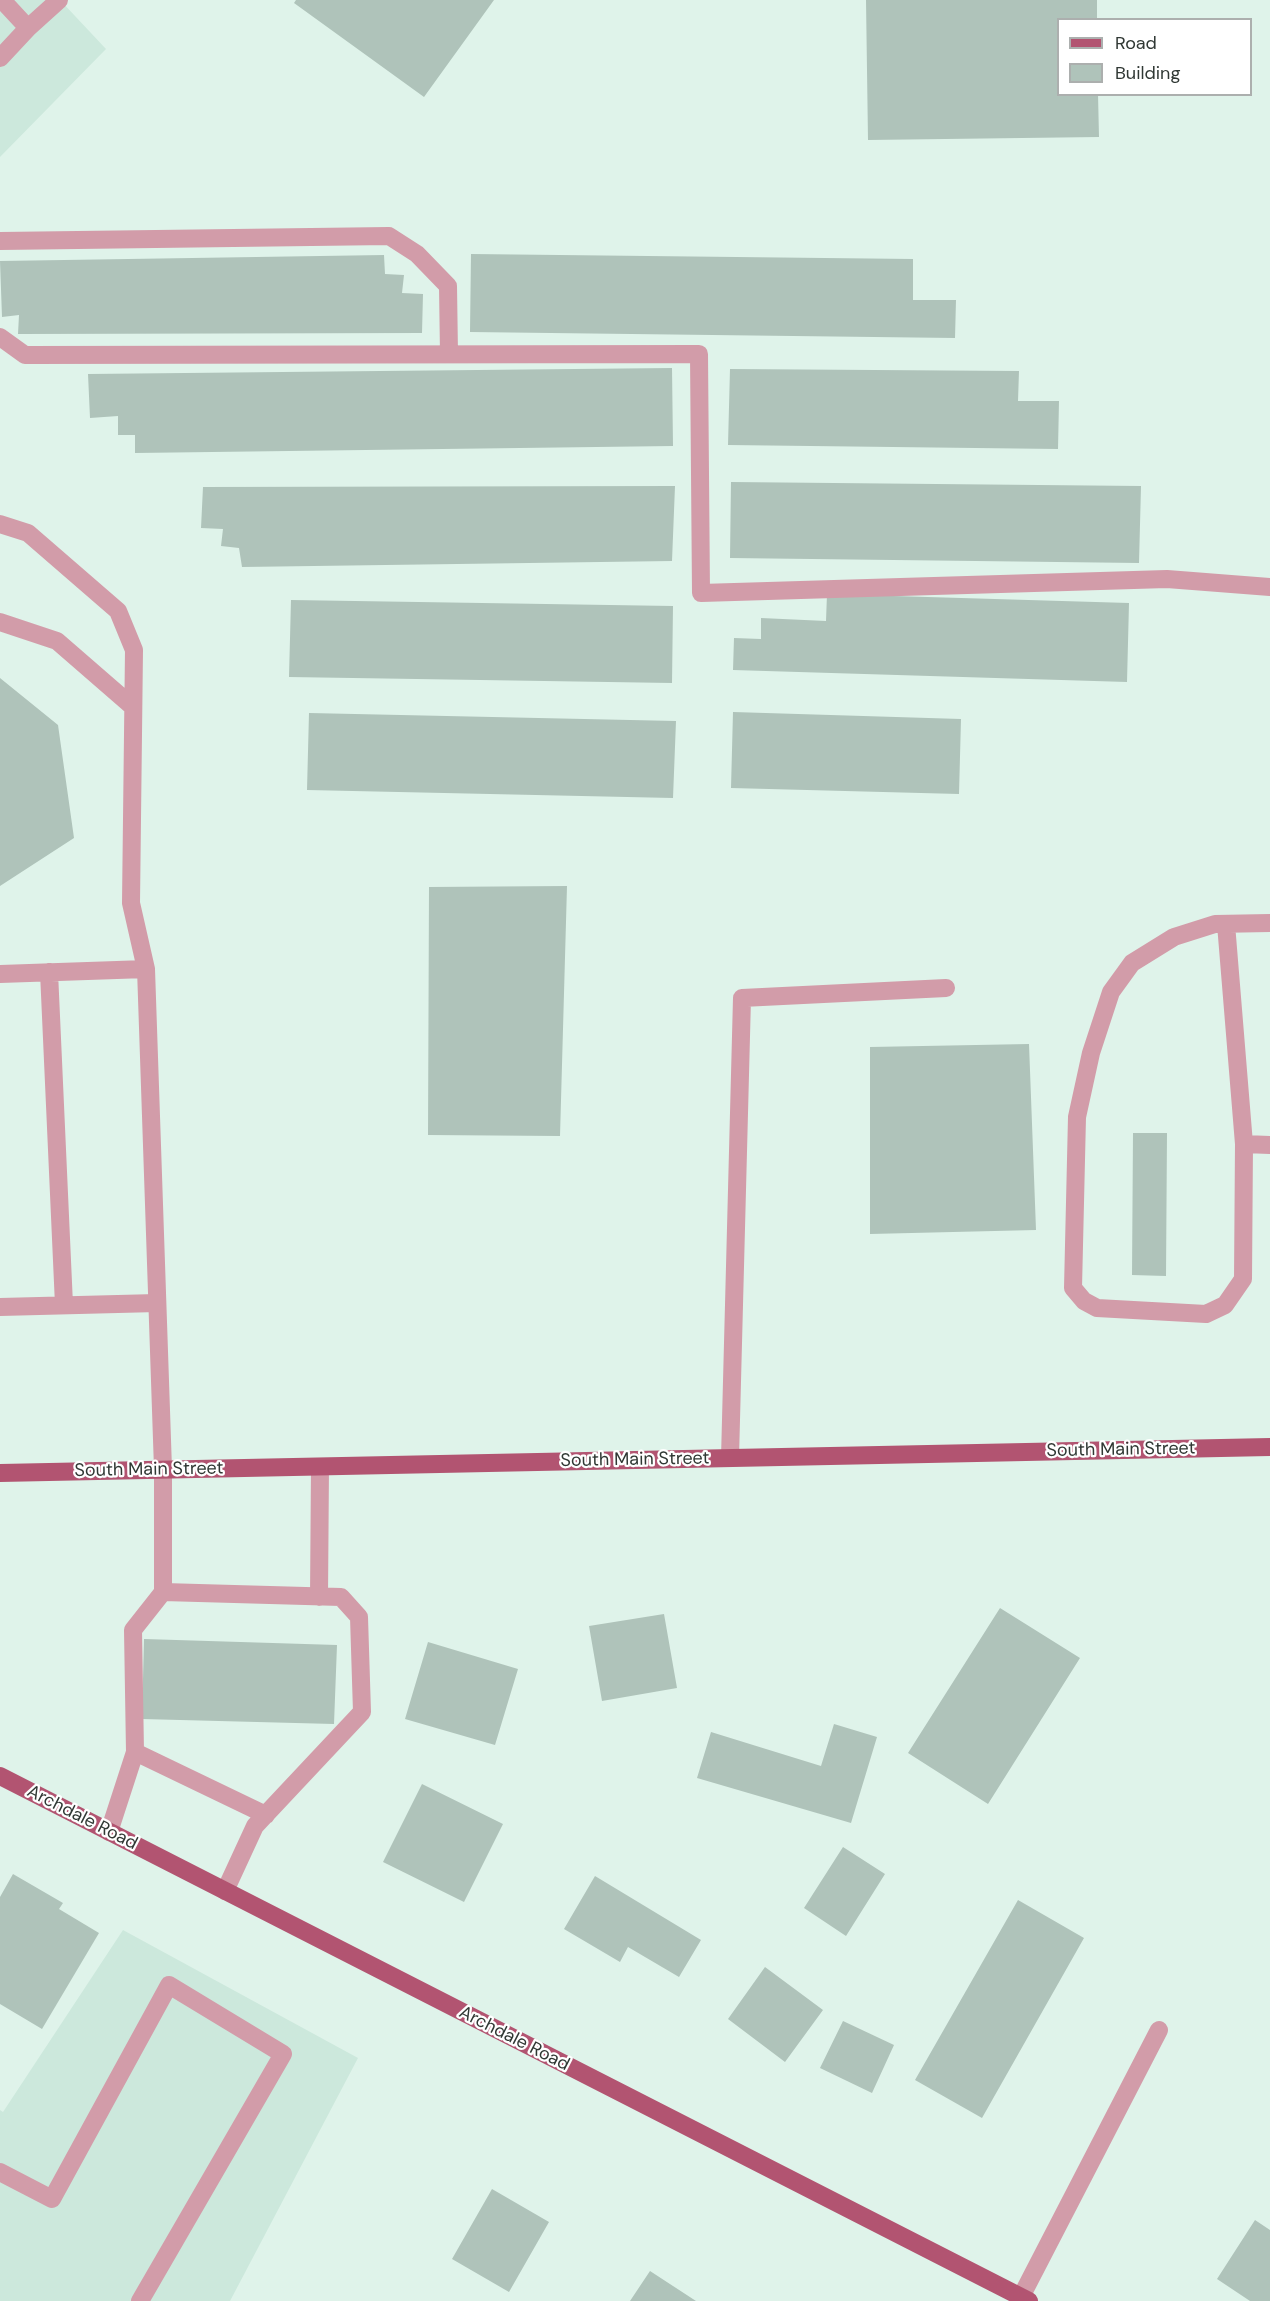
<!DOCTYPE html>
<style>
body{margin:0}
#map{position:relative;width:1270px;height:2301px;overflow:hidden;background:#dff3ea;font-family:"DM Sans",sans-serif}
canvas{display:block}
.legend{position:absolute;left:1057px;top:18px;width:195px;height:78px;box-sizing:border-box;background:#fff;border:2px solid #acafae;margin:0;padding:8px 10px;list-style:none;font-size:18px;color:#303834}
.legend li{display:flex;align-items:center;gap:12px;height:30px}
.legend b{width:30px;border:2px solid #acafae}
</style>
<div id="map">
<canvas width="1270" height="2301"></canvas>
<ul class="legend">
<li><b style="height:8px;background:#b25471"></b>Road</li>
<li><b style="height:16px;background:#afc3ba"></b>Building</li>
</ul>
</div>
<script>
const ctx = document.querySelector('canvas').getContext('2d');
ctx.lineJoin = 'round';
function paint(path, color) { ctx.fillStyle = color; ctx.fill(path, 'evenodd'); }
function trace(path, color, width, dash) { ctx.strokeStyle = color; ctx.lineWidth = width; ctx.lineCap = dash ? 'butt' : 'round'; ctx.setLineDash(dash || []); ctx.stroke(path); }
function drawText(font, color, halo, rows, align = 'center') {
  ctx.font = font + ' "DM Sans",sans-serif'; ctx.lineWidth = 4.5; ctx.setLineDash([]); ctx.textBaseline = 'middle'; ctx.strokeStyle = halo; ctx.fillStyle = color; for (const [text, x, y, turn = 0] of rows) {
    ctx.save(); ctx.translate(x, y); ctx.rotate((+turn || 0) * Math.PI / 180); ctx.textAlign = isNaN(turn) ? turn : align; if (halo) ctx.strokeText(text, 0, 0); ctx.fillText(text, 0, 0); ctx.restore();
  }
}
paint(new Path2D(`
 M0 0H60L106 49 0 157Z
 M123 1930 358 2058 230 2301H0V2110L3 2112Z`), '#cce8dc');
paint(new Path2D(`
 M296 0H494L424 97 294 3Z
 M866 0H1097V20H1058V94H1098L1099 137 868 140Z
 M471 254 913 259V300H956L955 338 470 332Z
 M384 255 385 274 404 275 402 293 423 294 422 333 18 334 19 315 2 317 0 261Z
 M672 368 673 446 135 453V435H118V416L90 418 88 374Z
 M730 369 1019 371 1018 401H1059L1058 449 728 445Z
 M731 482 1141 486 1139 563 730 558Z
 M675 486 672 561 242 567 239 548 221 546 223 529 201 528 203 487Z
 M827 594 1129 603 1127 682 733 670 734 638 761 639V618L826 621Z
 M291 600 673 606 672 683 289 677Z
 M0 678 58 725 74 838 0 886Z
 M733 712 961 719 959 794 731 788Z
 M309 713 676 721 673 798 307 790Z
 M567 886 560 1136 428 1135 429 887Z
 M1029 1044 1036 1230 870 1234V1047Z
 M1133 1133H1167L1166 1276 1132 1275Z
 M1000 1608 1080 1658 988 1804 908 1753Z
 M664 1614 677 1688 602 1701 589 1626Z
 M144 1639 337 1645 334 1724 142 1719Z
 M428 1642 518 1669 495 1745 405 1719Z
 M834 1724 877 1737 851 1823 697 1778 711 1732 821 1766Z
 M422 1784 503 1824 464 1902 383 1862Z
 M843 1847 885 1874 846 1936 804 1908Z
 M13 1874 63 1903 59 1909 99 1933 42 2029 0 2004V1897Z
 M595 1876 701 1940 679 1977 628 1947 620 1962 564 1929Z
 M1018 1900 1084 1938 982 2118 915 2080Z
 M765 1967 823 2010 785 2062 728 2019Z
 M843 2021 894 2045 872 2093 820 2068Z
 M492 2189 549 2222 509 2292 452 2259Z
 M1255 2220 1270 2230V2301H1250L1217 2279Z
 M650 2271 696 2301H630Z`), '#afc3ba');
trace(new Path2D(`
 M2 0 28 28 59 0
 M0 58 28 28
 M0 241 389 236 417 254 448 286 449 354
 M0 337 25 355 699 354 701 593 1167 579 1270 587
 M0 524 28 533 118 611 134 650 131 903 146 969
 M0 622 57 641 133 707
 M1226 924 1244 1144 1243 1279 1225 1305 1206 1314 1097 1308 1084 1301 1073 1288 1077 1117 1091 1053 1111 992 1132 963 1174 937 1215 924 1270 923
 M49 972 64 1305
 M0 974 146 969 163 1469V1592
 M1244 1144 1270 1145
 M0 1307 157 1303
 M730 1458 742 998 946 988
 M319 1597 320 1467
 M135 1752 266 1815
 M109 1832 135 1752 133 1630 163 1592 341 1597 359 1617 362 1712 255 1826 225 1891
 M0 2172 52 2199 169 1985 283 2054 140 2301
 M1021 2297 1159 2030`), '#d29ca9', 18);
trace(new Path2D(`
 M0 1473 1270 1447
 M0 1776 1029 2301`), '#b25471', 18);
drawText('18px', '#303834', '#fff', [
 ["South Main Street",1121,1450,-1],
 ["South Main Street",635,1460,-1],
 ["South Main Street",149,1470,-1],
 ["Archdale Road",82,1818,27],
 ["Archdale Road",514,2039,27]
]);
</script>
